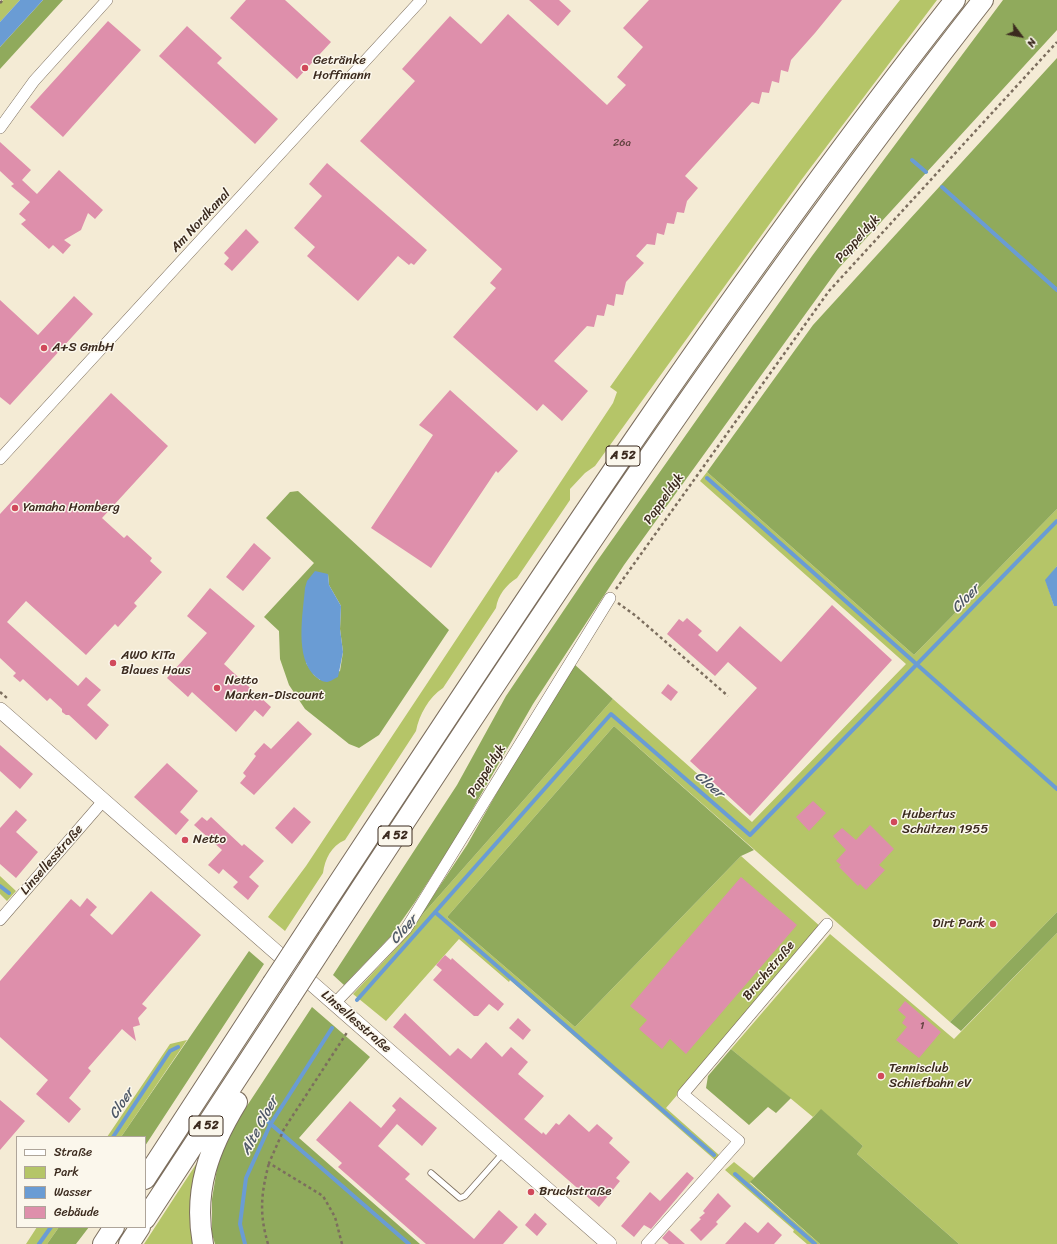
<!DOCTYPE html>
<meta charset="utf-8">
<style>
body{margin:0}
#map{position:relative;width:1057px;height:1244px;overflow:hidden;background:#f4ebd5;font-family:Sriracha,sans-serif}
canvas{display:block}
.legend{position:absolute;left:16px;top:1136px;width:130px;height:92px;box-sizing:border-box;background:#fbf7ec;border:1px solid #aea59a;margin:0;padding:5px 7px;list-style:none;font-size:12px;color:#3b2a1e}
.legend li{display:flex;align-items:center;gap:8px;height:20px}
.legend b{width:20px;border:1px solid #aea59a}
.north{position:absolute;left:1001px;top:16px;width:40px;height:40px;-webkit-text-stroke:3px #fbf7ec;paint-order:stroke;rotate:122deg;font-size:11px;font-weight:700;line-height:16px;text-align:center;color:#3b2a1e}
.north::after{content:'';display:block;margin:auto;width:14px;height:18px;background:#3b2a1e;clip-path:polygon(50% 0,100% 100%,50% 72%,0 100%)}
</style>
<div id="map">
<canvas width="1057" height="1244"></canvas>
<ul class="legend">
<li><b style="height:5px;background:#fff"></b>Straße</li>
<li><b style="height:11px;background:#b5c568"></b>Park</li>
<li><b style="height:11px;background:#6a9cd4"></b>Wasser</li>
<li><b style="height:11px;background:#de8fab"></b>Gebäude</li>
</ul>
<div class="north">N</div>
</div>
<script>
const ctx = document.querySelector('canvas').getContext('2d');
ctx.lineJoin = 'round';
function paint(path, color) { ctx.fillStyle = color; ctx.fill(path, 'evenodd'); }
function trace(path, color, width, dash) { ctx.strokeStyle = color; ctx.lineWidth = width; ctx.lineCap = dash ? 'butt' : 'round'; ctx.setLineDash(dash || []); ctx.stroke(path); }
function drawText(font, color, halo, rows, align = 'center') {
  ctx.font = font + ' Sriracha,sans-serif'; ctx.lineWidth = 3; ctx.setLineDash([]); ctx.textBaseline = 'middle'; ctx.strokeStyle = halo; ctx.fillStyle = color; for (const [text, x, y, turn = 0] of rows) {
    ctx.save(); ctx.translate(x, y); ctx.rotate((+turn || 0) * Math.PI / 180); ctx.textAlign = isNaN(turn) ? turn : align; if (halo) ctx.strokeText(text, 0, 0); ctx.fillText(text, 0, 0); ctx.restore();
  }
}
paint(new Path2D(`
 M3 0H20L0 22V3Z
 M900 0H937L802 179 595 466 585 473 570 489V500L517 578C506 585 498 595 496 608L443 688C429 697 419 715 416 731L345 840C331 846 325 859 323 873L285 931 268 917 306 866 613 403 617 392 610 387C703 255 800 126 900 0Z
 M707 472 914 655 1057 509V566L1046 581 1054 606H1057V912L950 1022 614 726 447 917 575 1027 741 856 821 927 666 1108 719 1155 715 1160 510 980 509 982 459 939 386 1021 353 994 400 944 415 923 613 699 752 822 906 664 700 481Z
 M0 876 16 891 7 901 0 894Z
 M1057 933V1244H959L857 1154 863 1146 821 1110 813 1117 731 1049 830 934 954 1039Z
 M187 1040 121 1137H107L170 1044Z
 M204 1152 197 1244H144Z
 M734 1162 754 1178 750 1183 820 1244H807L793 1232 794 1230 725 1170Z
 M37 1227H59L47 1244H26Z`), '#b5c568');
paint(new Path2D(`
 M43 0H63L0 69V47Z
 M1003 0H1057V30L838 269 624 565 533 704 456 838 415 902 391 936 344 985 333 975 457 785 506 696 595 564 812 256Z
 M1057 58V509L914 655 707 472 813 325Z
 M298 491 449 630 379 735 359 748 349 744 305 709 289 685 280 659 279 631 264 617 314 563 266 518 290 492ZM328 574 329 585 341 606 340 629 343 652 340 671 320 680 314 675 306 663Z
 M574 664 613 699 415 923 467 845 544 710Z
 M614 726 754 850 741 856 575 1027 447 917Z
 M1057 912V933L961 1031 950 1022Z
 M249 951 264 964 145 1146V1137H121Z
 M312 1007 370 1057 299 1138 420 1244H215L212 1234V1199L218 1162 237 1121Z
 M731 1049 791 1098 776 1113 768 1107 749 1125 706 1088 708 1076Z
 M821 1109 863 1146 857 1154 959 1244H820L750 1182Z
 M59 1227H89L76 1244H47Z`), '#90aa5c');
paint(new Path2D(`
 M20 0H43L0 47V22Z
 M1057 566V606H1054L1045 580Z
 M315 571 328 574 329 585 341 606 340 629 343 652 338 677C335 678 330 682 327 682 322 682 319 679 316 677 294 659 303 613 305 588L307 581Z`), '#6a9cd4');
trace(new Path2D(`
 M912 160 926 172
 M942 187 1057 290
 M707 478 1057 789
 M0 886 9 893
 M435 912 714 1155
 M357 1000 611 714 750 835 1057 521
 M265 1119 409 1244
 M113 1137 170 1051 178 1047
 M735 1174 815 1244
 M39 1244 51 1227
 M245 1244 240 1224 246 1178 270 1125 332 1028`), '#6a9cd4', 4);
paint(new Path2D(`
 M246 0H285L331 42 297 79 230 18Z
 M529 0H559L571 11 558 26Z
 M649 0H842L815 33 791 60 788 72 781 70 779 83 772 81 769 93 762 92 759 104 752 102 685 176 698 188 687 201 684 213 677 212 674 224 667 223 664 235 657 233 655 245 647 244 636 256 644 263 626 282 623 295 616 294 614 306 607 304 604 316 597 315 594 327 587 326 554 361 588 391 562 421 543 404 537 411 453 337 496 288 490 283 502 269 360 141 415 81 402 69 450 16 481 44 508 14 607 105 626 85 617 77 643 47 623 28Z
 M108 21 141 50 63 137 30 107Z
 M187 26 222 58 217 63 278 119 255 144 159 56Z
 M0 142 31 170 22 180 37 194 59 170 103 210 95 219 88 213 81 230 64 240 71 245 63 254 53 245 49 249 21 224 26 220 19 214 30 202 11 186 14 184 0 171Z
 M327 163 427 250 414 265 411 263 409 265 398 256 358 301 307 256 315 247 294 228 322 196 309 184Z
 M246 229 259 242 232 271 224 264 229 258 224 253Z
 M74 296 93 314 10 405 0 397V300L38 335Z
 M450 390 518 451 498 473 496 471 431 568 371 528 433 435 419 425Z
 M111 393 168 446 102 518 124 538 127 535 152 558 150 561 162 572 134 603 137 606 118 627 115 624 86 655 26 601 7 622 78 686 86 677 101 690 87 705 109 725 96 740 69 715H66L62 712V709L50 698 47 701 23 679 20 682 13 676 16 673 0 658V514Z
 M254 543 271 558 243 591 226 577Z
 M210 588 255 626 224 664 271 707 263 717 255 710 236 732 192 692 188 697 167 678 207 633 187 616Z
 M832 605 892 660 750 816 690 761 757 688 728 662 715 676 667 634 679 619 683 622 687 618 702 631 698 635 717 652 740 626 781 662Z
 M668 684 678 692 671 701 661 693Z
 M298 721 312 734 254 795 240 783 246 776 243 773 256 756 254 754 264 743 271 749Z
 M0 745 33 774 20 789 0 771Z
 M167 763 198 791 180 812 189 820 176 835 134 797Z
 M813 801 826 813 809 831 796 817Z
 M294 807 311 822 292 844 275 828Z
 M16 810 27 820 16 832 38 852 16 878 0 864V828Z
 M202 817 207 821 211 817 242 846 244 844 264 861 249 877 259 886 248 900 233 887 238 882 223 869 219 874 208 865 222 850 194 825Z
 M870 825 894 849 879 865 885 870 866 890 860 884 858 886 839 867 841 865 836 861 846 850 833 836 842 828 856 840Z
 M741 877 797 925 686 1054 670 1039 662 1049 639 1029 647 1020 630 1006Z
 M151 891 201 935 142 1004 147 1008 138 1018 140 1025 133 1027 136 1041 122 1029 88 1068 91 1071 69 1098 81 1109 69 1123 36 1094 48 1080 0 1037V981L71 899 80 907 87 898 97 907 90 915 112 935Z
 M445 955 451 960 452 958 504 1004 498 1011 489 1004 478 1016H474L433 980 442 970 436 965Z
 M905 1001 941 1032 919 1058 896 1040 907 1027 902 1023 906 1017 898 1010Z
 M405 1013 450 1056 458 1048 471 1059 486 1042 502 1057 511 1047 528 1062 518 1074 544 1096 524 1119 542 1134 543 1132 546 1135 556 1123 559 1125 569 1114 589 1132 597 1124 613 1138 609 1143 630 1162 616 1178 620 1181 599 1207 393 1027Z
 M518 1018 531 1030 523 1040 509 1028Z
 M400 1097 437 1128 422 1146 397 1124 378 1146 410 1174 405 1179 474 1239 499 1210 518 1227 503 1244H426L338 1167 342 1163 316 1140 350 1101 381 1128 396 1110 392 1106Z
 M0 1100 25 1121 0 1150Z
 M687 1172 694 1178 651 1229 644 1225 634 1237 621 1226 650 1192 660 1201Z
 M718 1193 731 1206 716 1222 718 1224 701 1241 690 1230 701 1219 699 1218 705 1213 703 1211Z
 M535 1213 547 1224 537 1236 525 1225Z
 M745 1222 758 1233 768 1222 782 1235 774 1244H725Z
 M669 1230 685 1244H669L662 1238Z`), '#de8fab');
const lane = new Path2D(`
 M431 1173 460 1198 465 1196 504 1152`);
const street = new Path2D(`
 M0 128 34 81 107 0
 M0 459 421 0
 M0 920 104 800
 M335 1003 406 929 610 598
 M647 1244 739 1141 683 1094 827 924`);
const secondary = new Path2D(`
 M0 710 609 1244`);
const highway = new Path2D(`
 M310 926C517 612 722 296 955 0
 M328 939C536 620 747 301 983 0
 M145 1179 272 984
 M145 1219 289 999
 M103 1244 114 1227
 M129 1244 140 1227
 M203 1244C193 1190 209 1148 237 1102`);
trace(lane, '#7c6e5e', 7);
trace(street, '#7c6e5e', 12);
trace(secondary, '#7c6e5e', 16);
trace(highway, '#7c6e5e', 22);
trace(new Path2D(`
 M0 3 3 0
 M616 589 829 291 1057 42
 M618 603 636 616 728 696
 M0 692 7 698
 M268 1244C259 1213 261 1194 269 1163
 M342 1244 335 1217 323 1196 269 1163 284 1129 348 1031`), '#7c6e5e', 2.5, [3, 3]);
trace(lane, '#fff', 5.5);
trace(street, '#fff', 11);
trace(secondary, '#fff', 15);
trace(highway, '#fff', 20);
const highwayBridge = new Path2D(`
 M272 984 310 926
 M289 999 328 939`);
trace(highwayBridge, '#7c6e5e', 22, []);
trace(highwayBridge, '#fff', 20);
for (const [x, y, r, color] of [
 [305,68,4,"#d1495b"],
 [44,348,4,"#d1495b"],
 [15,508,4,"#d1495b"],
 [113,663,4,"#d1495b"],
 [217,688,4,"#d1495b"],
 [894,822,4,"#d1495b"],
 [185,840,4,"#d1495b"],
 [993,924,4,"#d1495b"],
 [881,1076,4,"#d1495b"],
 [531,1192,4,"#d1495b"]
]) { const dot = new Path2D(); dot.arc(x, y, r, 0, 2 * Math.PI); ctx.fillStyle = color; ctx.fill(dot); trace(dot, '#fbf7ec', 1.5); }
drawText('11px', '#644341', null, [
 ["26a",622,143],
 ["1",922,1026]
]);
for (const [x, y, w] of [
 [623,456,34],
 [395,836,34],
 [206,1126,34]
]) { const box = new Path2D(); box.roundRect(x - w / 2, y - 10, w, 20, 3); ctx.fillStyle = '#fbf7ec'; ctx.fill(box); trace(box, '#3b2a1e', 1); }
drawText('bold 12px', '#3b2a1e', null, [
 ["A 52",623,456],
 ["A 52",395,836],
 ["A 52",206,1126]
]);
drawText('13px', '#3b2a1e', '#fbf7ec', [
 ["Getränke",313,61],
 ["Hoffmann",313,76],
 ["A+S GmbH",52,348],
 ["Yamaha Homberg",23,508],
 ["AWO KiTa",121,656],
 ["Blaues Haus",121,671],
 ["Netto",225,681],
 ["Marken-Discount",225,696],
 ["Hubertus",902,815],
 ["Schützen 1955",902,830],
 ["Netto",193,840],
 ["Dirt Park",985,924,"right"],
 ["Tennisclub",889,1069],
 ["Schiefbahn eV",889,1084],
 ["Bruchstraße",539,1192]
], 'left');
drawText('13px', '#3b2a1e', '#fbf7ec', [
 ["Am Nordkanal",201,221,-47],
 ["Pappeldyk",858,239,-48],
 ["Pappeldyk",664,499,-55],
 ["Pappeldyk",487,771,-58],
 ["Linsellesstraße",52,860,-49],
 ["Bruchstraße",769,971,-50],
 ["Linsellesstraße",356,1022,41]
]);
drawText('italic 14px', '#4e5867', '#fbf7ec', [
 ["Cloer",966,599,-46],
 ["Cloer",709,785,41],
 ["Cloer",404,930,-48],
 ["Cloer",122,1104,-56],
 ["Alte Cloer",260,1126,-62]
]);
</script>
